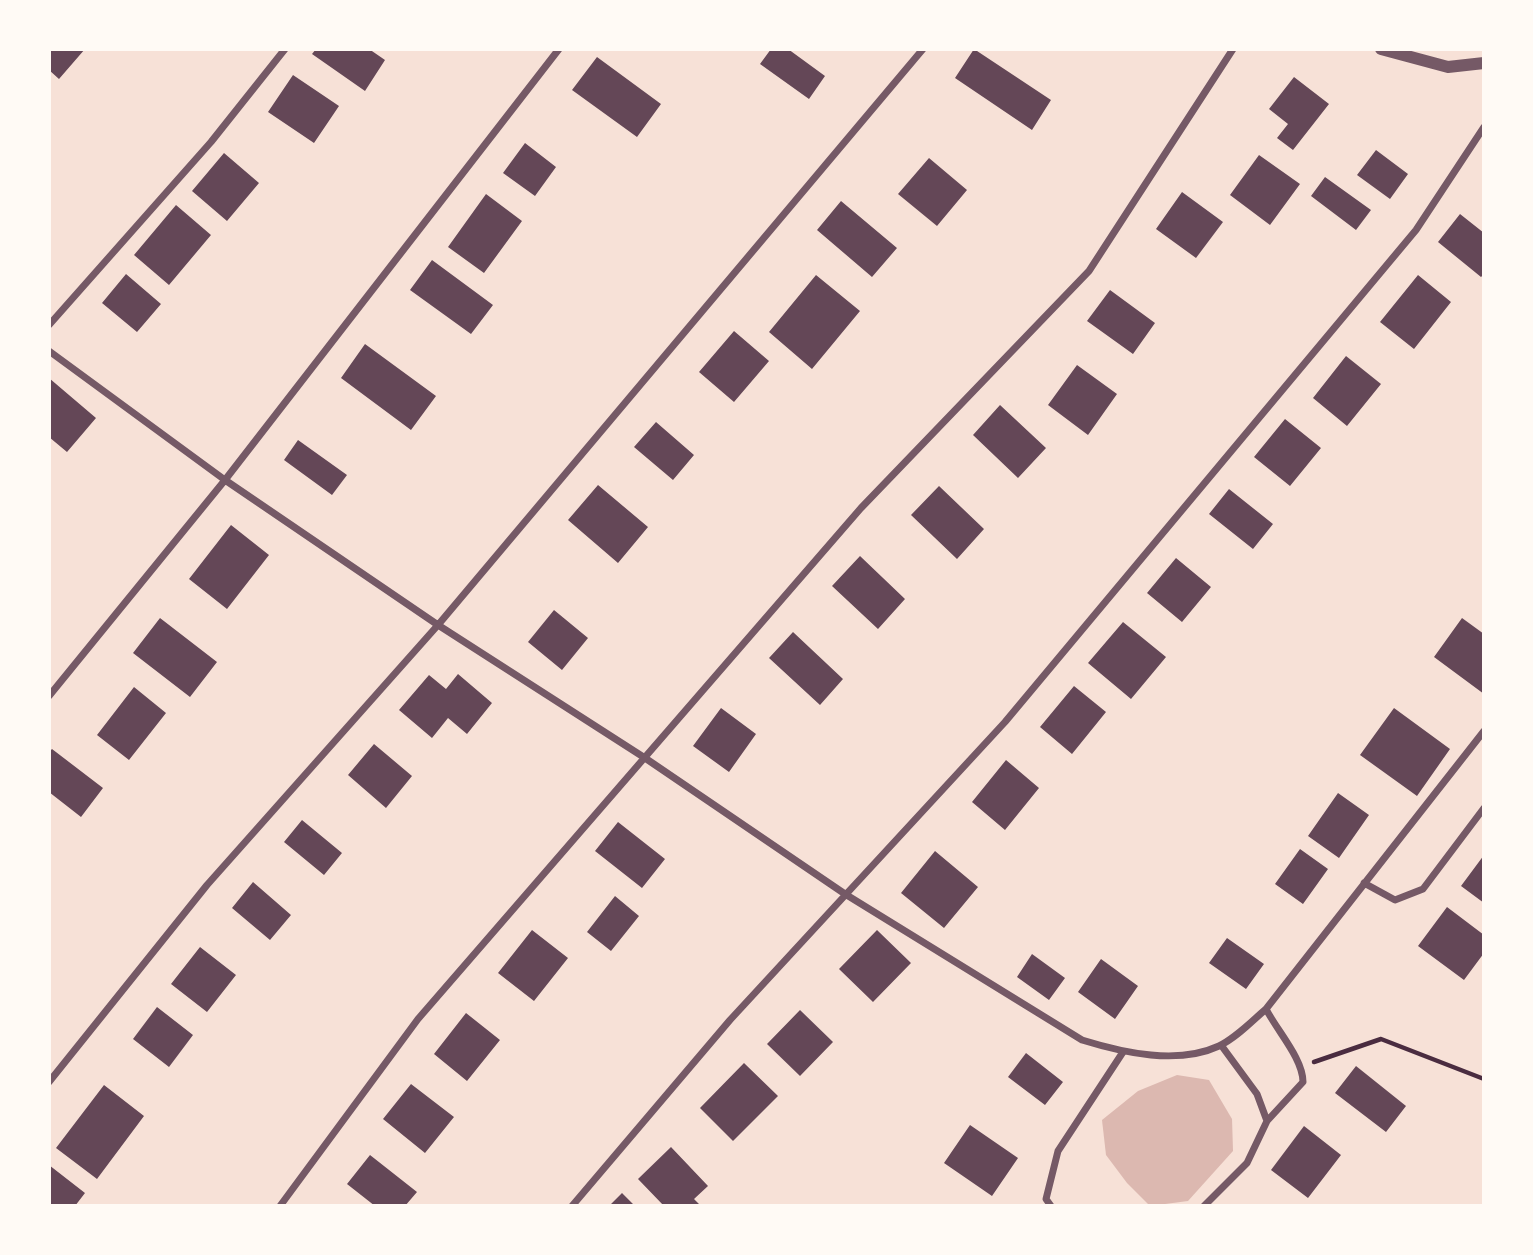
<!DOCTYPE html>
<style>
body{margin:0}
#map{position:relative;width:1533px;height:1255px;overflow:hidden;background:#f7e1d7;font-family:"Alegreya Sans",sans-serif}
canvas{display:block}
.frame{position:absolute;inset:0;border:51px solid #fffaf5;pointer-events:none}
</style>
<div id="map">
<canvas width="1533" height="1255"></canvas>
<div class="frame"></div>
</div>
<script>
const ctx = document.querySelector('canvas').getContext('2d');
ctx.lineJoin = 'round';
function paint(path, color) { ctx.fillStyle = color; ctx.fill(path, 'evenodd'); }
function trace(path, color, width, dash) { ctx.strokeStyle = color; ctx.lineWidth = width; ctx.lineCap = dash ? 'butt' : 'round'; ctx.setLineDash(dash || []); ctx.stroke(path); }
paint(new Path2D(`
 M1177 1075 1209 1080 1232 1119 1233 1151 1188 1201 1150 1206 1127 1183 1106 1155 1102 1120 1138 1091Z`), '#dcb8b0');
paint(new Path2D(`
 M49 49H85L59 79 49 70Z
 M316 49H369L385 60 365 91 312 54Z
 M771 49H788L825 76 809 99 760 64Z
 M974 49 1051 100 1032 130 955 78Z
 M597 57 661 104 637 137 572 90Z
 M293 75 339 106 314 143 268 112Z
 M1294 77 1329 104 1293 150 1277 138 1288 124 1269 109Z
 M525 143 556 167 535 196 503 173Z
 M1376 150 1408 174 1390 199 1357 175Z
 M224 153 259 183 227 221 192 191Z
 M1259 155 1300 184 1270 225 1230 195Z
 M929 158 967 190 937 226 898 194Z
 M1325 177 1371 210 1356 230 1311 196Z
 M1182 192 1223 222 1196 258 1156 229Z
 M486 194 522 221 484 273 448 247Z
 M841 201 897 248 872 277 817 230Z
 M176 205 211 235 169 285 134 255Z
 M1460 214 1484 233V274L1481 277 1438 242Z
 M432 260 493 305 471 334 410 290Z
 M126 274 161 304 137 332 102 303Z
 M816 275 860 311 812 369 769 332Z
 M1418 275 1451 302 1414 349 1380 322Z
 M1110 290 1155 323 1133 354 1087 321Z
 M734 331 769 361 734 402 699 372Z
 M365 344 436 396 411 430 341 378Z
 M1346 356 1381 384 1347 426 1313 398Z
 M1077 365 1117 394 1088 435 1048 405Z
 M49 378 96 418 67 452 49 437Z
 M1000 405 1046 448 1018 478 973 435Z
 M1285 419 1321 448 1290 486 1254 457Z
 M656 422 694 455 673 480 634 447Z
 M298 440 347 475 332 495 284 460Z
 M598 485 648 527 618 563 568 520Z
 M939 486 984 529 957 559 911 515Z
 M1229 489 1273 524 1253 549 1209 514Z
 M231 525 269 555 227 609 189 579Z
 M860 556 905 599 878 629 832 586Z
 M1176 558 1211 587 1182 622 1147 593Z
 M554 610 588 638 562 670 528 642Z
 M160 618 217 662 190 697 133 653Z
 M1462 618 1484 634V694L1434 657Z
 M1123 622 1166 657 1131 699 1088 663Z
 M793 632 843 679 820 705 769 658Z
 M458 674 492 703 467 734 448 718 432 738 399 710 429 675 446 689Z
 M1074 686 1106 712 1072 754 1040 727Z
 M134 687 166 713 129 760 97 735Z
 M721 708 756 734 729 772 693 746Z
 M1394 708 1450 749 1417 796 1360 755Z
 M374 744 412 776 386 808 348 775Z
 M52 749 103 788 81 817 49 792V752Z
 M1006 760 1039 788 1005 830 972 802Z
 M1338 793 1369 815 1339 858 1308 836Z
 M302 820 342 853 324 875 284 842Z
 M618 822 665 859 642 888 595 851Z
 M1300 849 1328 869 1303 904 1275 884Z
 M935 851 978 887 944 928 901 893Z
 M1484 855V903L1461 886Z
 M253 882 291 915 270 940 232 908Z
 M615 896 639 916 611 951 587 932Z
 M1447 907 1484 935V953L1464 980 1418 946Z
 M532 930 568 958 534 1001 498 973Z
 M877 930 911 963 873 1002 839 969Z
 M1227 938 1264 964 1246 989 1209 963Z
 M200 947 236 975 207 1012 171 984Z
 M1032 954 1065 978 1049 1000 1017 977Z
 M1101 959 1138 986 1115 1019 1078 992Z
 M157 1007 193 1035 169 1067 133 1039Z
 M800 1010 833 1042 800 1076 767 1044Z
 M466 1013 500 1040 467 1081 434 1054Z
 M1026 1053 1063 1082 1045 1105 1008 1077Z
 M744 1063 778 1096 733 1141 700 1108Z
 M1356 1066 1406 1106 1386 1132 1335 1093Z
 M411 1084 454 1117 425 1153 383 1119Z
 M104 1085 144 1116 97 1179 56 1148Z
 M970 1125 1018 1158 992 1196 944 1163Z
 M1304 1126 1341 1155 1308 1198 1271 1170Z
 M671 1147 708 1186 694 1199 701 1206H664L638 1179Z
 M370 1155 417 1192 405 1206H375L347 1184Z
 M49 1165 85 1193 75 1206H49Z
 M622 1193 635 1206H609Z`), '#644757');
trace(new Path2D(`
 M1314 1062 1381 1039 1484 1079`), '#4a2c40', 4.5);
trace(new Path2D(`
 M49 325 211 142 285 49
 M49 351 225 480 438 625 645 758 845 894 1082 1040C1124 1053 1178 1065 1219 1046 1236 1038 1252 1021 1266 1009L1484 731
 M49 696 225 480 559 49
 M1364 883 1395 900 1423 889 1484 808
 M1266 1009C1278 1032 1303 1059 1303 1082L1267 1121
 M49 1082 207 885 438 625 923 49
 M280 1206 418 1019 861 508 1089 271 1233 49
 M572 1206 730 1020 1005 722 1416 230 1484 127
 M1051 1206 1046 1199 1058 1151 1123 1052
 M1204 1206 1247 1163 1267 1121 1257 1094 1221 1045`), '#755966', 7);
trace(new Path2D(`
 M1381 49 1448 67 1484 63`), '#755966', 12);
</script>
